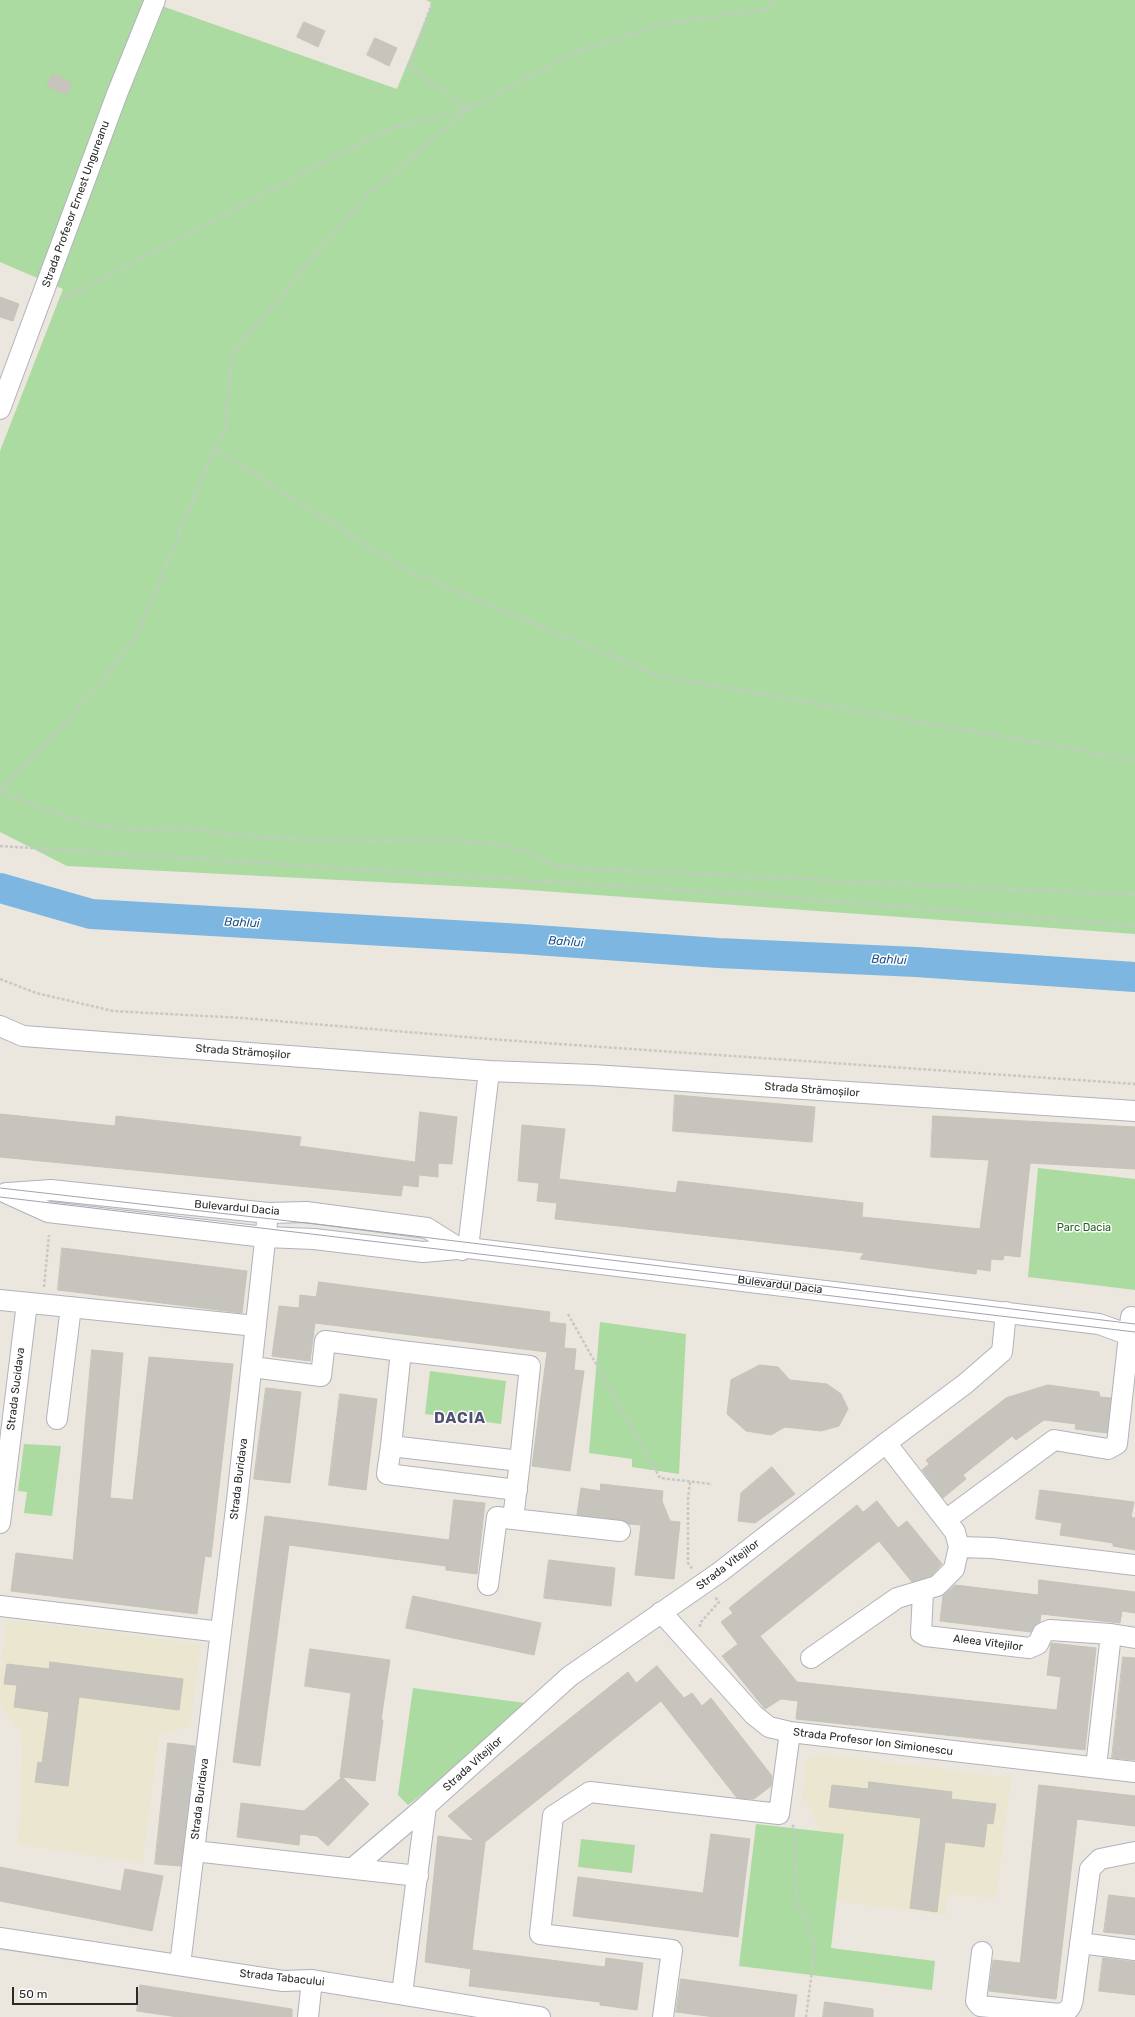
<!DOCTYPE html>
<meta charset="utf-8">
<style>
body{margin:0}
#map{position:relative;width:1135px;height:2017px;overflow:hidden;background:#ebe7de;font-family:Rubik,sans-serif}
canvas{display:block}
.scale{position:absolute;left:12px;top:1987px;width:126px;height:18px;box-sizing:border-box;border:2px solid #2a2a2a;border-top:0;padding-left:5px;font-size:12px;line-height:14px;white-space:nowrap;color:#2a2a2a;-webkit-text-stroke:3px #fff;paint-order:stroke}
</style>
<div id="map">
<canvas width="1135" height="2017"></canvas>
<div class="scale">50 m</div>
</div>
<script>
const ctx = document.querySelector('canvas').getContext('2d');
ctx.lineJoin = 'round';
function paint(path, color) { ctx.fillStyle = color; ctx.fill(path, 'evenodd'); }
function trace(path, color, width, dash) { ctx.strokeStyle = color; ctx.lineWidth = width; ctx.lineCap = dash ? 'butt' : 'round'; ctx.setLineDash(dash || []); ctx.stroke(path); }
function drawText(font, color, halo, rows, align = 'center') {
  ctx.font = font + ' Rubik,sans-serif'; ctx.lineWidth = 3; ctx.setLineDash([]); ctx.textBaseline = 'middle'; ctx.strokeStyle = halo; ctx.fillStyle = color; for (const [text, x, y, turn = 0] of rows) {
    ctx.save(); ctx.translate(x, y); ctx.rotate((+turn || 0) * Math.PI / 180); ctx.textAlign = isNaN(turn) ? turn : align; if (halo) ctx.strokeText(text, 0, 0); ctx.fillText(text, 0, 0); ctx.restore();
  }
}
paint(new Path2D(`
 M6 1619 201 1644 190 1726 159 1736 142 1863 18 1844 23 1734 0 1706V1679Z
 M823 1754 1011 1778 996 1899 948 1893 945 1915 836 1901 844 1834 820 1830 808 1804 802 1798 806 1763 812 1757Z`), '#ebe6cf');
paint(new Path2D(`
 M0 0H145L397 89 432 3 426 0H1135V934L514 889 67 866 0 832V451L63 289 0 262Z
 M1038 1168 1135 1179V1290L1028 1277Z
 M600 1322 686 1334 679 1474 632 1467V1459L589 1453Z
 M430 1371 506 1381 501 1424 425 1414Z
 M24 1444 61 1446 52 1516 24 1513 27 1492 18 1491Z
 M413 1688 540 1705 408 1805 398 1795Z
 M756 1824 844 1834 831 1948 935 1961 932 1990 739 1966Z
 M581 1839 635 1845 632 1873 578 1867Z`), '#abdba0');
trace(new Path2D(`
 M0 888 91 914 522 939 718 953 916 962 1135 977`), '#7cb6e1', 30);
const building = new Path2D(`
 M304 22 325 31 318 47 297 37Z
 M375 38 397 48 389 66 367 55Z
 M53 74 72 83 66 95 47 86Z
 M0 297 19 304 13 321 0 317Z
 M675 1095 815 1107 812 1142 673 1131Z
 M420 1112 457 1117 452 1164 438 1163V1177L419 1175 418 1187 403 1185 401 1196 0 1157V1114L115 1126 116 1116 301 1137 299 1146 415 1162Z
 M933 1116 1135 1127V1169L1030 1163 1020 1257 1004 1255 1003 1260 991 1259 990 1271 977 1269 976 1274 860 1259 864 1253 555 1219 557 1203 537 1201 539 1183 518 1181 522 1125 565 1129 559 1179 676 1193 678 1181 863 1203 862 1217 980 1229 989 1160 931 1157Z
 M62 1248 247 1271 242 1313 58 1290Z
 M319 1282 550 1312 549 1322 566 1324 564 1348 576 1349 574 1370 584 1371 570 1471 532 1466 547 1352 315 1323 310 1361 272 1356 279 1306 299 1308 300 1295 316 1297Z
 M92 1350 123 1353 110 1498 133 1500 149 1357 233 1364 211 1557 205 1556 197 1614 11 1591 16 1553 73 1560Z
 M760 1365 778 1367 790 1380 827 1384 841 1394 848 1409 839 1426 821 1431 785 1427 771 1435 746 1431 727 1414 731 1380Z
 M1048 1385 1099 1392 1100 1397 1111 1398 1107 1433 1075 1429 1076 1424 1044 1420 1016 1440 1012 1436 963 1475 966 1479 943 1498 922 1470 929 1464 926 1460 1006 1398Z
 M266 1388 301 1392 290 1483 254 1479Z
 M340 1394 377 1399 366 1490 329 1485Z
 M772 1467 795 1494 755 1523 738 1521 741 1493Z
 M601 1484 663 1491 662 1501 670 1521 680 1522 674 1579 635 1575 641 1525 629 1524 621 1520 577 1515 581 1488 600 1491Z
 M1040 1490 1134 1502 1131 1517 1135 1518V1550L1113 1546V1543L1060 1535 1062 1523 1036 1519Z
 M454 1500 485 1503 477 1574 446 1570V1566L289 1545 260 1766 233 1762 265 1516 449 1540Z
 M877 1501 898 1528 907 1521 942 1564 931 1576 912 1582 879 1541 760 1636 797 1682 1057 1710 1061 1677 1047 1675 1051 1643 1096 1648 1085 1750 796 1719 798 1701 781 1699 765 1709 722 1656 738 1644 721 1622 733 1613 729 1608 857 1505 863 1512Z
 M549 1560 615 1568 611 1606 544 1598Z
 M1039 1580 1135 1592V1613L1122 1611 1120 1623 1041 1614 1040 1622 1031 1632 940 1621 943 1596 955 1585 1038 1595Z
 M413 1596 541 1623 534 1655 406 1628Z
 M310 1649 390 1660 381 1720H383L375 1781 342 1777 369 1804 328 1846 317 1836 300 1834 299 1845 237 1837 241 1803 304 1811 342 1777H340L351 1693 305 1686Z
 M1123 1657 1135 1658V1760L1112 1758Z
 M50 1662 183 1679 179 1710 79 1697 68 1786 35 1782 38 1762 42 1763 49 1712 14 1707 17 1685 4 1684 7 1664 49 1669Z
 M657 1666 684 1698 692 1693 702 1706 711 1698 772 1776 771 1786 754 1799 737 1798 661 1701 485 1842 472 1950 605 1967 606 1958 643 1963 637 2010 600 2005V2002L469 1986 471 1969 425 1962 438 1836 474 1841 448 1816 628 1672 636 1683Z
 M168 1743 195 1746 181 1866 155 1864Z
 M869 1782 952 1792 951 1799 996 1804 993 1824 987 1823 984 1847 945 1842 937 1912 910 1908 921 1818 829 1807 832 1785 868 1789Z
 M1039 1785 1135 1796V1826L1077 1819 1056 1999 989 1991 993 1960 1020 1963Z
 M711 1834 750 1839 738 1937 573 1916 578 1877 703 1893Z
 M0 1867 121 1891 125 1869 163 1876 152 1931 0 1901Z
 M1109 1895 1135 1898V1935L1104 1932Z
 M1103 1958 1135 1962V1995L1099 1991Z
 M681 1979 797 1995 794 2017H715L676 2012Z
 M140 1985 292 2009V2017H178L137 2011Z
 M825 2002 873 2009V2017H823Z`);
paint(building, '#c6c4bd');
trace(building, '#c6c3b8', 1);
const minor = new Path2D(`
 M0 409 117 94 155 0
 M0 1026 23 1036 489 1071 593 1075 1135 1111
 M6 1193 48 1212 265 1237 314 1239 423 1252 468 1248 1099 1324 1135 1337
 M8 1193 51 1190 268 1213 306 1212 427 1228 462 1250
 M468 1248 489 1071
 M0 1300 256 1326
 M401 1351 530 1366 520 1461
 M252 1367 321 1376 325 1341 401 1351 391 1446 520 1461 513 1519 497 1517 488 1585
 M57 1419 71 1307
 M391 1446 387 1474 517 1490
 M513 1519 620 1531
 M947 1519 1054 1440 1108 1449 1117 1444 1131 1317
 M0 1523 27 1303
 M959 1547 992 1548 1135 1565
 M923 1592 921 1633 926 1636 1029 1648 1038 1644 1043 1633 1050 1630 1111 1634 1135 1638
 M0 1606 221 1632
 M661 1612 754 1715 769 1727 790 1732 1135 1772
 M811 1658 897 1598 937 1586 954 1569 959 1547 955 1532 886 1443
 M1096 1767 1111 1634
 M194 1851 418 1876
 M353 1868 426 1806 570 1676 720 1572 886 1443 965 1384 1002 1352 1006 1312
 M0 1938 283 1981 312 1980 540 2017
 M1080 1943 1135 1950
 M982 1952 976 2001 980 2006 1059 2014C1068 2012 1072 2008 1073 1998L1090 1869 1100 1859 1135 1852
 M180 1965 237 1500 268 1213
 M402 1994 426 1806
 M308 2017 312 1980
 M663 2017 672 1950 540 1934 553 1816 590 1792 779 1814 790 1732`);
trace(minor, '#b1b2bc', 22);
trace(new Path2D(`
 M60 301 386 130 468 109 409 67 433 0
 M214 449 406 570 660 676 1135 760
 M0 791 98 687 139 631 214 449 225 429 231 364 236 350 364 197 401 168 468 109 576 52 665 23 765 10 776 0
 M0 792 84 823 135 830 179 828 267 838 368 841 458 840 500 845 521 850 553 865 593 869 1135 895
 M0 846 786 897 1135 926
 M0 979 36 993 113 1011 242 1018 502 1040 1135 1084
 M44 1287 49 1235
 M568 1314 660 1478 712 1484
 M690 1482 688 1499V1563L693 1570
 M700 1627V1623L719 1602 715 1597
 M792 1825 795 1828 796 1900 807 1921 815 1948 806 2017`), '#c8c8c8', 2.5, [3, 2]);
trace(minor, '#fff', 20);
trace(new Path2D(`
 M0 1188 324 1225 1135 1324
 M0 1197 1135 1332`), '#a2a1b3', 1);
drawText('11px', '#2a2a2a', '#fff', [
 ["Strada Profesor Ernest Ungureanu",76,204,-70],
 ["Strada Strămoșilor",243,1052,4],
 ["Strada Strămoșilor",812,1090,4],
 ["Bulevardul Dacia",237,1208,5],
 ["Bulevardul Dacia",780,1285,7],
 ["Strada Sucidava",16,1389,-83],
 ["Strada Buridava",239,1479,-83],
 ["Strada Vitejilor",728,1565,-37],
 ["Aleea Vitejilor",988,1643,7],
 ["Strada Profesor Ion Simionescu",873,1742,7],
 ["Strada Vitejilor",473,1764,-42],
 ["Strada Buridava",200,1799,-83],
 ["Strada Tabacului",282,1978,6]
]);
drawText('11px', '#256022', '#fff', [
 ["Parc Dacia",1084,1228]
]);
drawText('italic 12px', '#1c548d', '#fff', [
 ["Bahlui",242,923,3],
 ["Bahlui",566,942,4],
 ["Bahlui",889,960,2]
]);
ctx.letterSpacing = '1px';
drawText('bold 15px', '#505076', '#fff', [
 ["DACIA",460,1419]
]);
ctx.letterSpacing = '0px';
</script>
